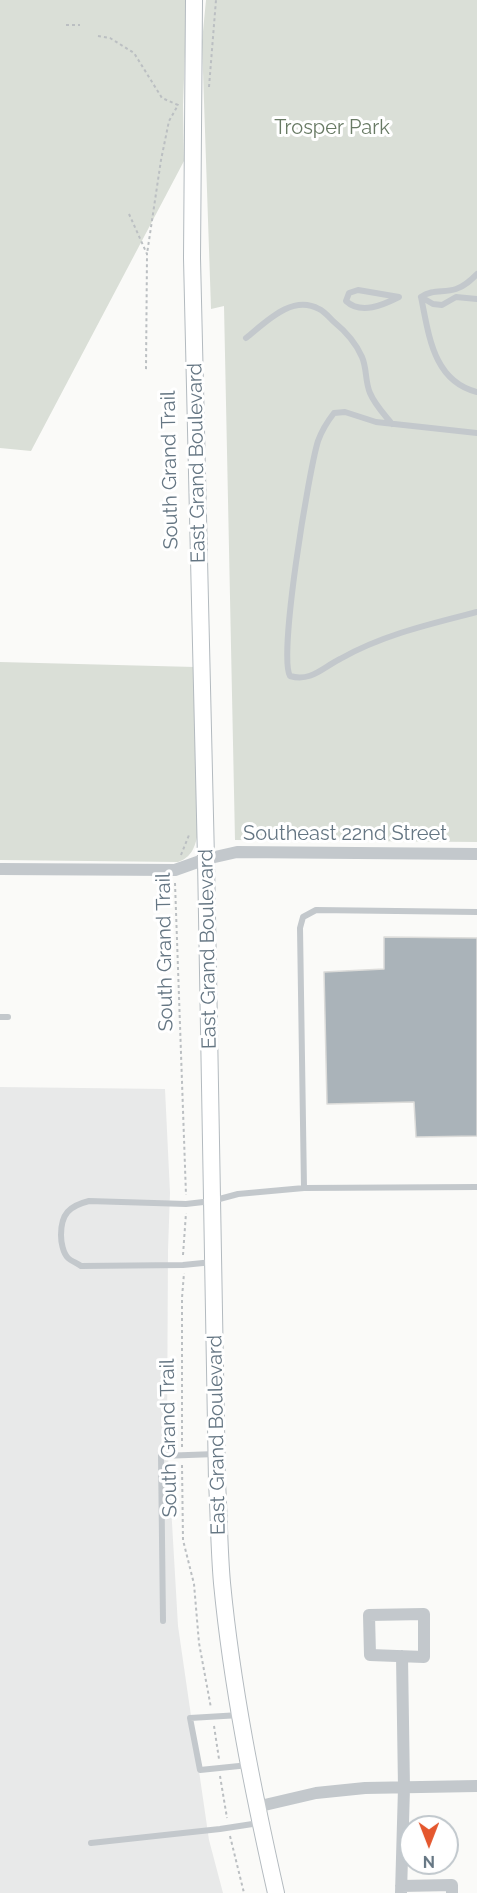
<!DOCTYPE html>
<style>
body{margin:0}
#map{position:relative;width:477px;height:1893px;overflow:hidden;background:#fafaf8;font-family:Raleway,sans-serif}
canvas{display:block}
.north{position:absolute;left:399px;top:1815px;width:60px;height:60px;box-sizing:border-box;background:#fff;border:2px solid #c1c8cd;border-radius:50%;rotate:180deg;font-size:16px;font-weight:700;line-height:24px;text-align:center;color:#657683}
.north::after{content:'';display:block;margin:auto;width:21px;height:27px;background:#e4572e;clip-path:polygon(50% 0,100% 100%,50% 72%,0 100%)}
</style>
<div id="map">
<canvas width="477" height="1893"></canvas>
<div class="north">N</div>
</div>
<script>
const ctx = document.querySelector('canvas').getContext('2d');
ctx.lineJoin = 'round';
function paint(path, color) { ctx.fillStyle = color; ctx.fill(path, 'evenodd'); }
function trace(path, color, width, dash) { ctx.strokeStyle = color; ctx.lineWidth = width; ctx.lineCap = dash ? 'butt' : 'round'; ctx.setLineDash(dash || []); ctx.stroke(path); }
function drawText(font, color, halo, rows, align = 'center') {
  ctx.font = font + ' Raleway,sans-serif'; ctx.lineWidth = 6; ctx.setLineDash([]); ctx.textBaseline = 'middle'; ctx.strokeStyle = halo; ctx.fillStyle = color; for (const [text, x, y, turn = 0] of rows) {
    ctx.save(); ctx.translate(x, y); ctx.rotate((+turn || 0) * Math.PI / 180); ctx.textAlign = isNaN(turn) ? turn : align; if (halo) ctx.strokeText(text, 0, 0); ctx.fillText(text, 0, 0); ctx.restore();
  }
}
paint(new Path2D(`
 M0 1087 165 1089 170 1193 168 1250 167 1437 178 1626 209 1840 223 1893H0Z`), '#e8e9e9');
paint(new Path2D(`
 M0 0H187L183 105 184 161 31 451 0 448Z
 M206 0H477V842L235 840 224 306 211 309 202 42Z
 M0 662 195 667 198 833C195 847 192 857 178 862L0 860Z`), '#dadfd7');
const building = new Path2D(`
 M384 937 477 938V1136L416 1137 414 1102 327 1104 324 972 384 969Z`);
paint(building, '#aab3b9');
trace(building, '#dcdcda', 1.5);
const secondary = new Path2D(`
 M194 0 192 258 206 859 217 1482C219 1515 219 1549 222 1583 232 1687 253 1791 276 1893`);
trace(secondary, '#b3babf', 18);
trace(new Path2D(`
 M66 25H80
 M98 36 110 38 134 53 162 98 178 105 169 121 161 160 147 254
 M209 87 216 0
 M129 214 147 254 146 370
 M181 855 189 835
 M175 883 186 1195
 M183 1255 186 1213
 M182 1447V1298L184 1273
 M182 1465 183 1540 194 1584 199 1643 211 1708
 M214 1726 219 1759
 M220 1776 227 1818
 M230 1836 244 1893`), '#bbbfc2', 2, [3, 3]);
trace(new Path2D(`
 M477 274C471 280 465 286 456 289 444 293 432 289 421 297L433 304 442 305 456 297 477 299
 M358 290 399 297C383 305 361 315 346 301L349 293Z
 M421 297C429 335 433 381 477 392
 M246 338C266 322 292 294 319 309 324 311 329 317 333 321 344 330 356 343 362 357 367 368 365 382 370 393 375 405 384 414 392 424
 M477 433 376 422 345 412 334 413C327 422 322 430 318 441 309 470 278 656 290 676 311 682 322 668 340 659 382 635 430 624 477 612
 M477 912 316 910 303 917 300 928 304 1188 477 1187
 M0 1017H8
 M213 1262 183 1265 81 1266C77 1263 71 1261 68 1258 63 1253 61 1242 61 1235 61 1214 69 1206 89 1201L186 1204 212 1201 238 1194 304 1188
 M163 1621 161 1456 216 1454
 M240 1715 190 1718 200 1770 249 1765
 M91 1843 220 1829 259 1823`), '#c3c8cc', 6);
trace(new Path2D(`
 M0 869 175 870 206 859 237 852 477 854
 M424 1614V1657L370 1655 369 1615Z
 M256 1807 316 1793 365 1788 477 1786
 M401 1886 452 1885V1893
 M401 1893 404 1788 402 1656`), '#c3c8cc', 12);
trace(secondary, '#fff', 16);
drawText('20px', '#687a64', '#fff', [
 ["Trosper Park",332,128]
]);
drawText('20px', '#657683', '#fff', [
 ["East Grand Boulevard",197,463,-91],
 ["South Grand Trail",170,470,-91],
 ["Southeast 22nd Street",345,834],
 ["East Grand Boulevard",208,949,-91],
 ["South Grand Trail",165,952,-91],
 ["East Grand Boulevard",217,1435,-91],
 ["South Grand Trail",169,1438,-91]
]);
</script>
